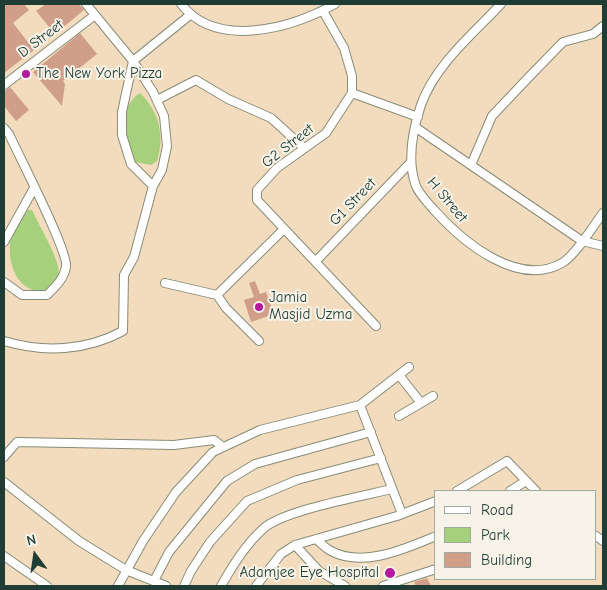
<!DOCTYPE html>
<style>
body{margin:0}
#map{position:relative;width:607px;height:590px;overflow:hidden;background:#f2dcbd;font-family:"Comic Neue",sans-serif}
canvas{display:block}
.frame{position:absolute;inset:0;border:5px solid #1f3d34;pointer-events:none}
.legend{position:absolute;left:434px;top:490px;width:162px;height:90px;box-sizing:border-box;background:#f7f3e8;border:1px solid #a1aaa0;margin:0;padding:6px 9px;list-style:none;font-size:15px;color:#1f3d34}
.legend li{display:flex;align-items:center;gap:10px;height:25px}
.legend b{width:25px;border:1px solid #a1aaa0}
.north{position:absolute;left:10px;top:530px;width:50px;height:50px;-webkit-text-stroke:4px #f7f3e8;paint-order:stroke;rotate:346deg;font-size:14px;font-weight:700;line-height:20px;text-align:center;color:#1f3d34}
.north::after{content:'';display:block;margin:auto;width:18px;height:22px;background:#1f3d34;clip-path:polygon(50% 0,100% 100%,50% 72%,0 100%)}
</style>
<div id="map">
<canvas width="607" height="590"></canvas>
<div class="frame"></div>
<ul class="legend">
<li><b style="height:6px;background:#fff"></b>Road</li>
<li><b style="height:14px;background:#a6d07c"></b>Park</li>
<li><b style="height:14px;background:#d09e89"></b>Building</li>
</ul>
<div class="north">N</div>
</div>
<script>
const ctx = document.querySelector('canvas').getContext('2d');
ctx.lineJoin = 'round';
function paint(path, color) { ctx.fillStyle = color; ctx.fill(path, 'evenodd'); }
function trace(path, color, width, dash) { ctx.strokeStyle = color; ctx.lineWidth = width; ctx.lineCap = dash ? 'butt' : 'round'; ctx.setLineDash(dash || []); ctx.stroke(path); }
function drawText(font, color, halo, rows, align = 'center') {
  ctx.font = font + ' "Comic Neue",sans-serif'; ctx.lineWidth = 4; ctx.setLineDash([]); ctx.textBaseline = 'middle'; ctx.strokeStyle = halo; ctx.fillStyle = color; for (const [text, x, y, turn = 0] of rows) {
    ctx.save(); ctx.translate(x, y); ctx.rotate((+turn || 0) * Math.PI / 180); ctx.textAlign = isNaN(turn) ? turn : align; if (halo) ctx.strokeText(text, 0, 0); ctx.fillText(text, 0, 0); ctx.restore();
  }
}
paint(new Path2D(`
 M140 93C159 111 165 136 157 161L151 165 135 162C124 142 117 107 140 93Z
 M27 210H32C40 227 54 250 58 266 66 307 0 300 11 235 16 226 20 217 27 210Z`), '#a6d07c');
paint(new Path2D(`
 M4 4H24L29 10 13 23 34 50 4 73Z
 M46 4H79L84 10 55 34 36 11Z
 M80 33 97 54 63 81 65 84 62 106 33 72Z
 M10 87 29 110 16 121 4 106V92Z
 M255 281 260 294 266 292 274 314 251 322 244 300 254 297 249 283Z
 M427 578 431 586H416L414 582Z`), '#d09e89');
const minor = new Path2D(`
 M181 4C217 50 292 28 335 4
 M501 4C473 34 435 65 421 105 413 129 407 158 415 183 417 192 428 203 435 211 463 242 518 288 562 263 576 255 593 226 603 213
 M323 11 344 48 352 76V93L326 133 277 168 257 190V200L376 326
 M4 85 95 15
 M352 93 418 117
 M157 100 196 80 228 99 271 118 304 148
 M415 127 582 241 603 246
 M4 128 9 134C18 154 69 252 66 267 64 279 55 287 47 295H22L4 282
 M471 165 492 116 528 78 563 42 593 34 603 26
 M153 186 131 164 122 135V112L133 61 190 15
 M4 242 34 188
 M316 261 411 162
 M165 283 217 295
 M4 341C44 353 86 351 123 331L124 275 134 257 153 186 162 170 167 146 164 116 153 92 133 61 86 4
 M259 341 226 308 217 295 284 229
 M399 375 421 403
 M360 405 402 514
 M399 416 433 396
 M4 457 17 442 174 445 214 440 223 447
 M4 482 79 541 126 570 166 586
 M457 491 507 461 536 491
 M510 491 526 481
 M596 536 603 541
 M316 539C321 543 326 549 331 551 363 568 405 549 436 536
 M295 545 319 571 345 586
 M4 556 47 586
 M154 581 169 552 227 481 255 464 371 432
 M118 586 143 541 176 492 213 452 260 430 360 405 409 367
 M184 586 191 571 210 542 247 501 297 480 381 458
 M221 586C233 565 246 544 264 528 285 510 363 496 392 489
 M256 586 281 554 295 545 397 516 436 501
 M383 586 436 569`);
trace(minor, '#888c78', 10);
trace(minor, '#fff', 8);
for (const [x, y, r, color] of [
 [26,74,5,"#b5179e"],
 [259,307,5,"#b5179e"],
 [390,573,6,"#b5179e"]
]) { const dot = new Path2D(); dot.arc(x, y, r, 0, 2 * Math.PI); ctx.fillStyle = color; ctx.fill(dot); trace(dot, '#f7f3e8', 2); }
drawText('15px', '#1f3d34', '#f7f3e8', [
 ["D Street",41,39,-37],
 ["G2 Street",288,146,-38],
 ["H Street",447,200,50],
 ["G1 Street",353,202,-46]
]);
drawText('15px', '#1f3d34', '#f7f3e8', [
 ["The New York Pizza",36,74],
 ["Jamia",269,298],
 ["Masjid Uzma",269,315],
 ["Adamjee Eye Hospital",379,573,"right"]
], 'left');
</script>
